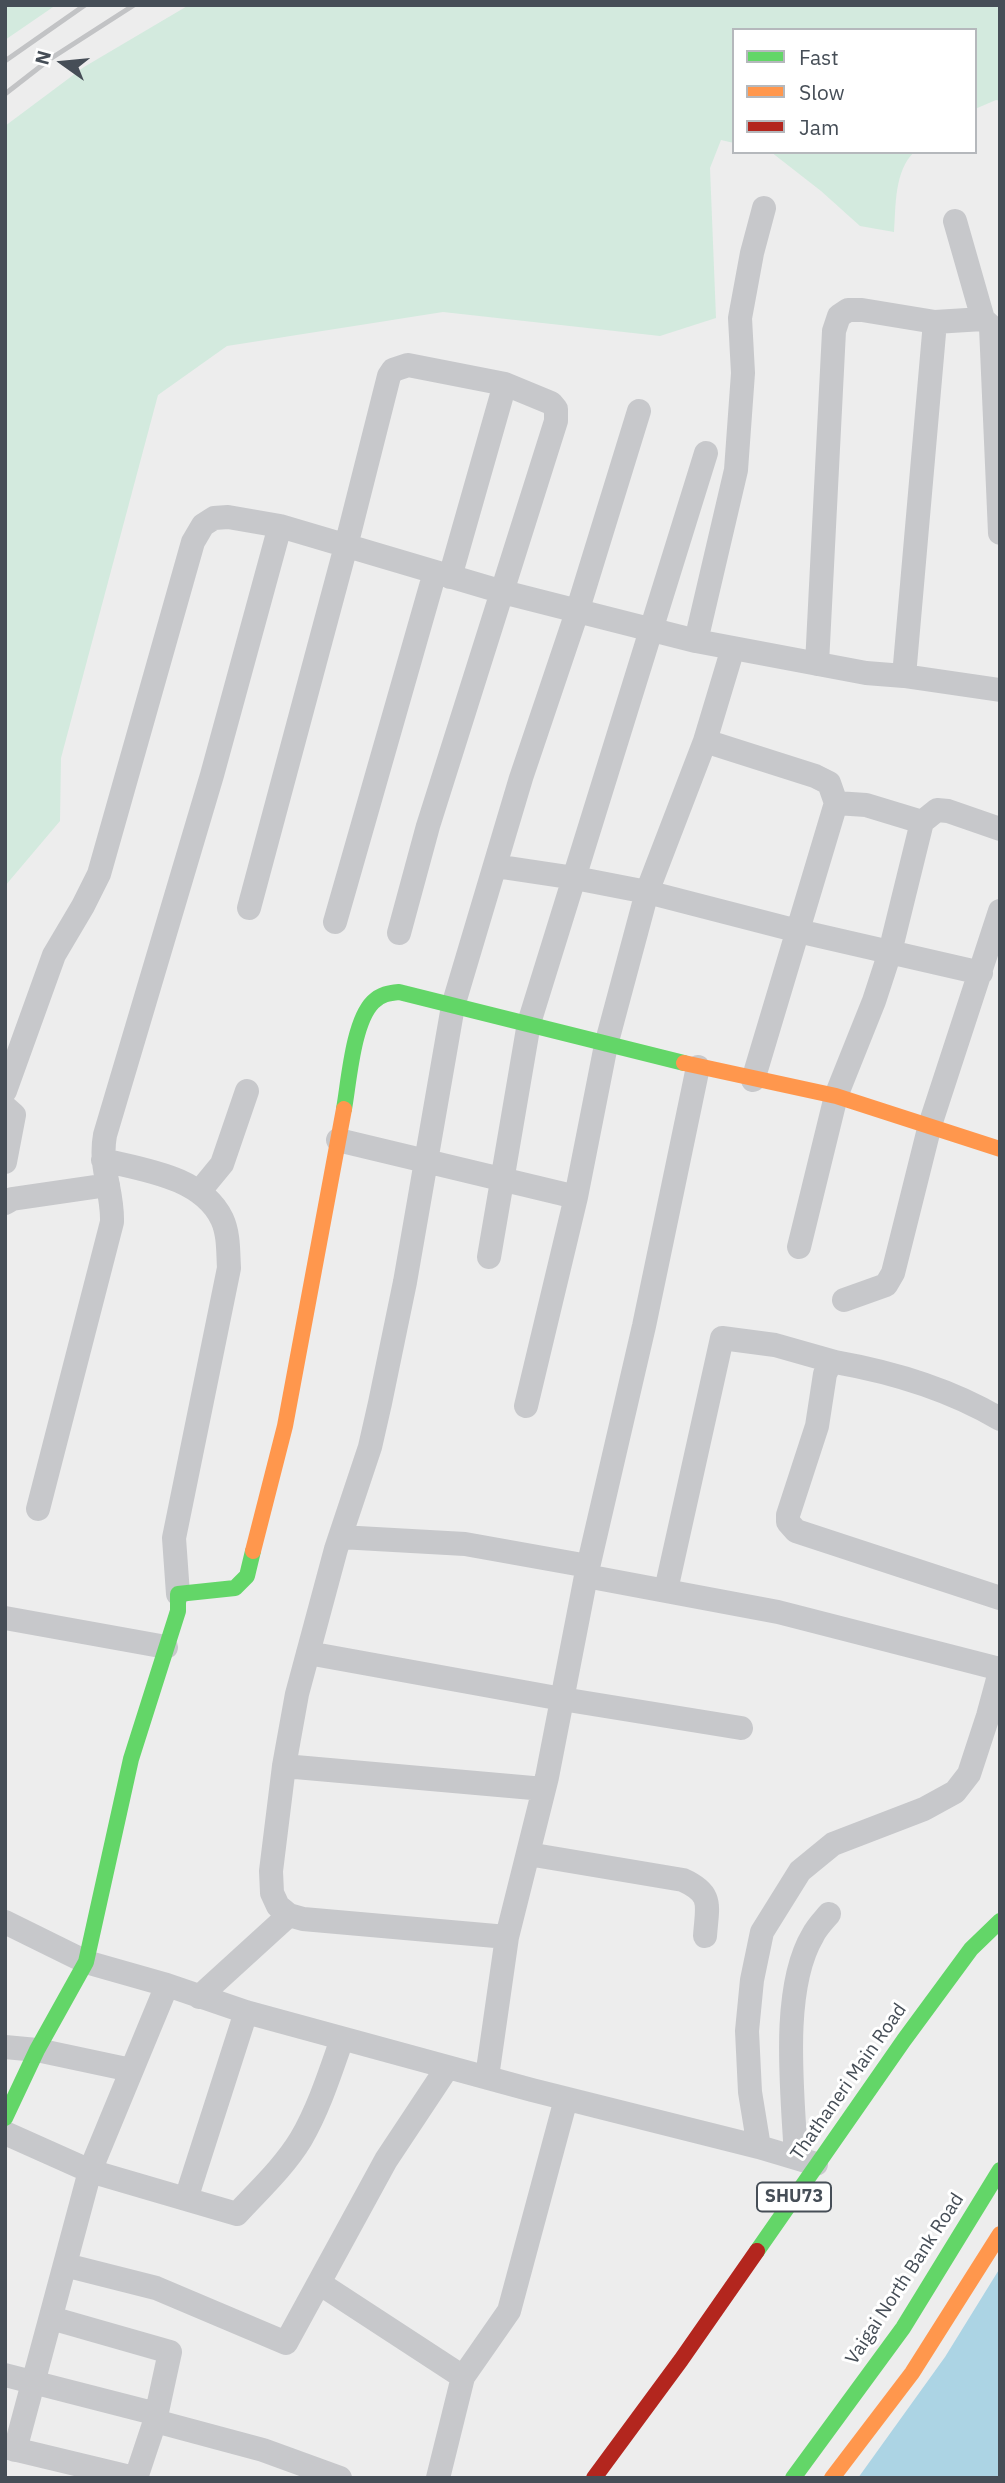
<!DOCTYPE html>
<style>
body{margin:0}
#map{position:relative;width:1005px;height:2483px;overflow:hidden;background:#ededed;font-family:"IBM Plex Sans",sans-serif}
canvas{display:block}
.frame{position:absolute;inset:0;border:7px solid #464e57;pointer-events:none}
.legend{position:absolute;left:732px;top:28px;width:245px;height:126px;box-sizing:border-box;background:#fff;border:2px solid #b5b8bc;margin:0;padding:9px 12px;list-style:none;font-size:21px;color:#464e57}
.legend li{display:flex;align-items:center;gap:14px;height:35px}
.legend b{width:35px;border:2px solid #b5b8bc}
.north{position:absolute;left:28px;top:28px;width:70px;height:70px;-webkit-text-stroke:5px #fff;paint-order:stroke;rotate:285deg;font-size:19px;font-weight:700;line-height:28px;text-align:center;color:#464e57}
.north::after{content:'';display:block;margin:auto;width:24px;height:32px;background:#464e57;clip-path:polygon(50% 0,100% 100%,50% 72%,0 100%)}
</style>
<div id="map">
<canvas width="1005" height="2483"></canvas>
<div class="frame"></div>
<ul class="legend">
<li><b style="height:9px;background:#63d668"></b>Fast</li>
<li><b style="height:9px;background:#ff974d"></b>Slow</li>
<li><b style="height:9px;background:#b3261e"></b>Jam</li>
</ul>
<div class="north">N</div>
</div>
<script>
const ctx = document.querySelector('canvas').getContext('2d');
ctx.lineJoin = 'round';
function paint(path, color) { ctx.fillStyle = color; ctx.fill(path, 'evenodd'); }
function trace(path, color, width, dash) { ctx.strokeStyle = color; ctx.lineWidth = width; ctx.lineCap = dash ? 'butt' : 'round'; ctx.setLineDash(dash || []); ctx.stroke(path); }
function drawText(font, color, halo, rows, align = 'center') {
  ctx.font = font + ' "IBM Plex Sans",sans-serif'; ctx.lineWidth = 6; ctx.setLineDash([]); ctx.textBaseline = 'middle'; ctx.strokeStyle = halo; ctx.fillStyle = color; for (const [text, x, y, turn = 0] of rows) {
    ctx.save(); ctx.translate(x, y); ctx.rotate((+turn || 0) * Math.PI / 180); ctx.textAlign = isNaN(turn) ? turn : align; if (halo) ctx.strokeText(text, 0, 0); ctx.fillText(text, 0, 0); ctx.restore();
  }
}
paint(new Path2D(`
 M5 5H56L5 40Z
 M189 5H1000V101L996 100 975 109V30H734V143L721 140 710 168 716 318 660 336 443 312 227 346 158 395 61 758 60 821 5 886V126L84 67Z
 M771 152H914C894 172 896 206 894 232L860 226 821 191Z`), '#d3eade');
paint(new Path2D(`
 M1000 2268V2478H858L945 2357Z`), '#acd4e4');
trace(new Path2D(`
 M955 221 983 319 995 330
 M991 327 1000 533
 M696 641 736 470 743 373 740 318 752 253 764 208
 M733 648 705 741 815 776 829 783 836 803 753 1080
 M817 664 834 331 839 316 848 310H862L935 322 983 319
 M904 676 935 322
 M836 803 866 805 922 822
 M495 866 575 878 647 892 798 931 981 973
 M249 908 346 546 389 376 393 370 408 365 505 384 450 577
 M335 922 435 572
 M399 933 428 826 556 421V409L551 403 505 384
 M5 1091 54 955 83 906 99 874 193 542 203 525 214 518 228 517 280 526 503 592 696 641 866 673 904 676 1000 690
 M5 1107 14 1115 5 1162
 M338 1140 576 1197
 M103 1160C144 1170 202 1177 222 1219 229 1234 228 1252 229 1268L174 1538 178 1594
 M199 1192 222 1164 247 1091
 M5 1203 12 1199 108 1185
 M799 1247 836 1096 874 1001 890 952 922 822 937 810 948 811 1000 829
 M489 1257 529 1023 706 453
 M844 1300 886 1285 893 1273 930 1125 1000 911
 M526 1406 576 1197 606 1045 647 892 705 741
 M1000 1419C951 1390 892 1372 835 1362L829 1366 825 1374 817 1426 788 1515V1522L796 1531 1000 1598
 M38 1509 112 1222C113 1190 99 1168 105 1135L212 775 280 526
 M340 1537 465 1544 588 1566
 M586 1576 778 1612 1000 1669
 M666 1590 722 1338 775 1345 835 1362
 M5 1618 166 1647
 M308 1653 562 1699 741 1728
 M284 1766 544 1789
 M528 1854 683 1880C714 1894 707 1906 705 1936
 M5 1922 86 1962 167 1985 246 2012 532 2090 759 2147
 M507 1937 303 1919 289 1915 278 1906 272 1893 271 1871 284 1766 297 1694 336 1549 370 1447 380 1403 405 1282 453 1006 521 778 577 612 639 411
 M199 1997 289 1915
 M5 2047 37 2050 131 2070
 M487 2077 507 1937 547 1777 586 1576 644 1326 698 1067
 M5 2133 90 2171 237 2214C259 2190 284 2167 301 2139 319 2108 330 2073 342 2039
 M796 2158C793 2095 780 1990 813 1935 817 1927 824 1920 829 1914
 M816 2164 759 2147 750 2092 747 2031 752 1980 762 1932 800 1871 833 1844 924 1809 955 1792 969 1774 988 1716 1000 1672
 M186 2199 246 2012
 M65 2265 156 2288 286 2343 386 2160 447 2068
 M319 2283 463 2377
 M51 2318 170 2352 155 2421 136 2478
 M5 2375 157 2414
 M155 2421 263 2450 340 2478
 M5 2447 134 2478
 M15 2450 90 2171 167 1985
 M438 2478 463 2377 509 2311 566 2099`), '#c7c8cb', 24);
trace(new Path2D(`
 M344 1109C349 1081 353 1022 373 1002 381 994 389 993 399 992L684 1063
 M5 2118 37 2050 86 1962 131 1759 178 1611V1594L235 1588 247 1576 253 1551
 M757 2251 904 2040 971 1949 1000 1921
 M793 2478 903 2328 1000 2170`), '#63d668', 16);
trace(new Path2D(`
 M684 1063 836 1096 1000 1149
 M253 1551 285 1426 344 1109
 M832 2478 912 2373 1000 2234`), '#ff974d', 16);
trace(new Path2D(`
 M594 2478 681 2360 757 2251`), '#b3261e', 16);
trace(new Path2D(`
 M5 61 85 5
 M5 94 50 59 134 5`), '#c2c3c5', 5);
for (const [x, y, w] of [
 [794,2197,74]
]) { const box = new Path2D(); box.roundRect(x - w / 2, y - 14.5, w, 29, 5); ctx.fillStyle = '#fff'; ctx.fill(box); trace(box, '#464e57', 2); }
drawText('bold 18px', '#464e57', null, [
 ["SHU73",794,2197]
]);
drawText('19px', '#464e57', '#fff', [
 ["Thathaneri Main Road",849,2082,-55],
 ["Vaigai North Bank Road",905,2279,-57]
]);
</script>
